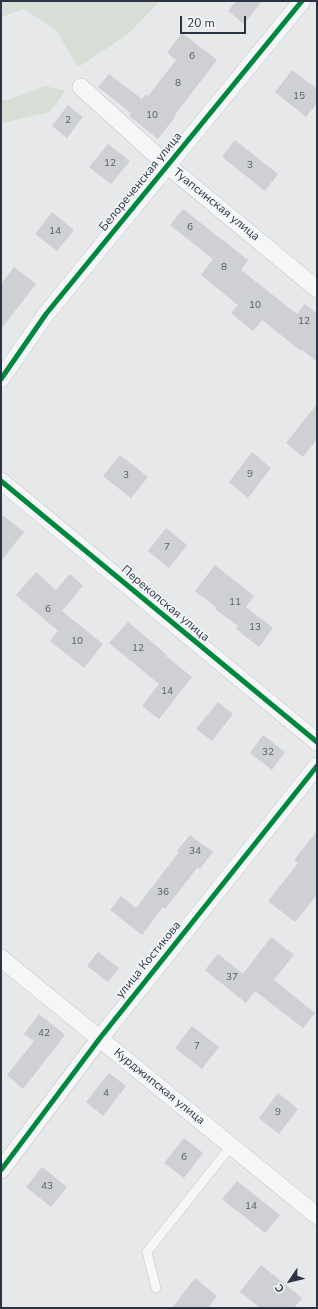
<!DOCTYPE html>
<meta charset="utf-8">
<style>
body{margin:0}
#map{position:relative;width:318px;height:1309px;overflow:hidden;background:#e6e8ea;font-family:"Nunito Sans",sans-serif}
canvas{display:block}
.frame{position:absolute;inset:0;border:2px solid #2b3445;pointer-events:none}
.north{position:absolute;left:270px;top:1261px;width:40px;height:40px;-webkit-text-stroke:3px #f4f6f9;paint-order:stroke;rotate:235deg;font-size:11px;font-weight:700;line-height:16px;text-align:center;color:#2b3445}
.north::after{content:'';display:block;margin:auto;width:14px;height:18px;background:#2b3445;clip-path:polygon(50% 0,100% 100%,50% 72%,0 100%)}
.scale{position:absolute;left:180px;top:16px;width:66px;height:18px;box-sizing:border-box;border:2px solid #2b3445;border-top:0;padding-left:5px;font-size:12px;line-height:14px;white-space:nowrap;color:#2b3445;-webkit-text-stroke:3px #f4f6f9;paint-order:stroke}
</style>
<div id="map">
<canvas width="318" height="1309"></canvas>
<div class="frame"></div>
<div class="north">С</div>
<div class="scale">20 m</div>
</div>
<script>
const ctx = document.querySelector('canvas').getContext('2d');
ctx.lineJoin = 'round';
function paint(path, color) { ctx.fillStyle = color; ctx.fill(path, 'evenodd'); }
function trace(path, color, width, dash) { ctx.strokeStyle = color; ctx.lineWidth = width; ctx.lineCap = dash ? 'butt' : 'round'; ctx.setLineDash(dash || []); ctx.stroke(path); }
function drawText(font, color, halo, rows, align = 'center') {
  ctx.font = font + ' "Nunito Sans",sans-serif'; ctx.lineWidth = 3; ctx.setLineDash([]); ctx.textBaseline = 'middle'; ctx.strokeStyle = halo; ctx.fillStyle = color; for (const [text, x, y, turn = 0] of rows) {
    ctx.save(); ctx.translate(x, y); ctx.rotate((+turn || 0) * Math.PI / 180); ctx.textAlign = isNaN(turn) ? turn : align; if (halo) ctx.strokeText(text, 0, 0); ctx.fillText(text, 0, 0); ctx.restore();
  }
}
paint(new Path2D(`
 M1 1H160L127 35 78 67 56 30 24 9 1 17Z
 M45 86 65 91 50 112 1 123V100L6 101Z`), '#d6ded6');
paint(new Path2D(`
 M236 1H262L244 24 228 11Z
 M182 33 217 60 174 116 175 117 158 139 129 116 131 113 98 87 109 74 142 99 146 94 148 96 176 60 167 53Z
 M292 70 317 89V103L306 117 275 92Z
 M68 105 83 117 67 138 52 126Z
 M235 140 278 174 265 191 222 157Z
 M108 144 130 161 111 184 89 167Z
 M183 209 248 260 241 270 297 314 305 304 317 314V362L302 350 301 351 262 320 253 331 231 313 238 305 201 275 213 259 170 225Z
 M52 212 74 230 57 251 35 234Z
 M14 267 36 284 1 329V284Z
 M317 404V439L303 457 286 443Z
 M252 452 271 468 248 498 229 482Z
 M120 455 148 477 131 498 103 476Z
 M1 514 24 532 1 561Z
 M166 528 187 545 169 568 148 551Z
 M215 565 254 596 246 607 273 628 259 647 236 629 238 626 215 609 216 607 195 591Z
 M36 572 56 590 70 574 83 586 62 611 103 644 84 668 50 641 58 631 16 595Z
 M128 622 167 655 166 656 192 677 159 719 142 706 159 684 109 643Z
 M218 702 233 714 212 741 196 729Z
 M263 735 285 752 272 770 250 753Z
 M317 831V895L295 922 268 901 298 863 294 860Z
 M190 835 213 852 200 869 198 867 165 909 163 907 142 935 110 910 121 896 136 908 179 852 177 851Z
 M271 937 294 955 274 980 315 1013 303 1028 255 991 246 1003 205 970 218 954 243 974Z
 M98 952 119 968 108 982 87 966Z
 M39 1014 65 1035 23 1089 7 1075 34 1041 24 1034Z
 M192 1026 219 1047 202 1069 175 1048Z
 M109 1073 126 1086 103 1116 86 1102Z
 M278 1093 298 1109 279 1134 259 1118Z
 M184 1138 203 1153 184 1178 164 1163Z
 M42 1167 67 1187 51 1207 26 1187Z
 M237 1181 280 1215 265 1233 222 1199Z
 M261 1265 302 1298 294 1308H260L240 1292Z
 M195 1278 217 1296 208 1308H172Z`), '#ced0d3');
const service = new Path2D(`
 M156 1288 147 1252 231 1146`);
const minor = new Path2D(`
 M81 87 167 165 317 289
 M1 379 46 314 302 1
 M1 481 317 742
 M1 958 317 1216
 M1 1170 100 1038 317 766`);
trace(service, '#c4c6c8', 10);
trace(minor, '#c4c6c8', 18);
trace(service, '#f5f6f7', 9);
trace(minor, '#f5f6f7', 17);
trace(new Path2D(`
 M1 379 46 314 302 1
 M1 481 317 742
 M1 1170 100 1038 317 766`), '#00873e', 5);
drawText('10px', '#545c69', null, [
 ["6",192,57],
 ["8",178,84],
 ["15",299,97],
 ["10",152,116],
 ["2",68,121],
 ["12",110,164],
 ["3",250,166],
 ["6",190,228],
 ["14",55,232],
 ["8",224,268],
 ["10",255,306],
 ["12",304,322],
 ["9",250,475],
 ["3",126,476],
 ["7",167,548],
 ["11",235,603],
 ["6",48,610],
 ["13",255,628],
 ["10",77,642],
 ["12",138,649],
 ["14",167,692],
 ["32",268,753],
 ["34",195,852],
 ["36",163,893],
 ["37",232,978],
 ["42",44,1034],
 ["7",197,1047],
 ["4",106,1094],
 ["9",278,1113],
 ["6",184,1158],
 ["43",47,1187],
 ["14",251,1207]
]);
drawText('12px', '#2b3445', '#f4f6f9', [
 ["Белореченская улица",141,182,-51],
 ["Туапсинская улица",216,205,39],
 ["Перекопская улица",165,604,40],
 ["улица Костикова",149,960,-51],
 ["Курджипская улица",159,1087,39]
]);
</script>
